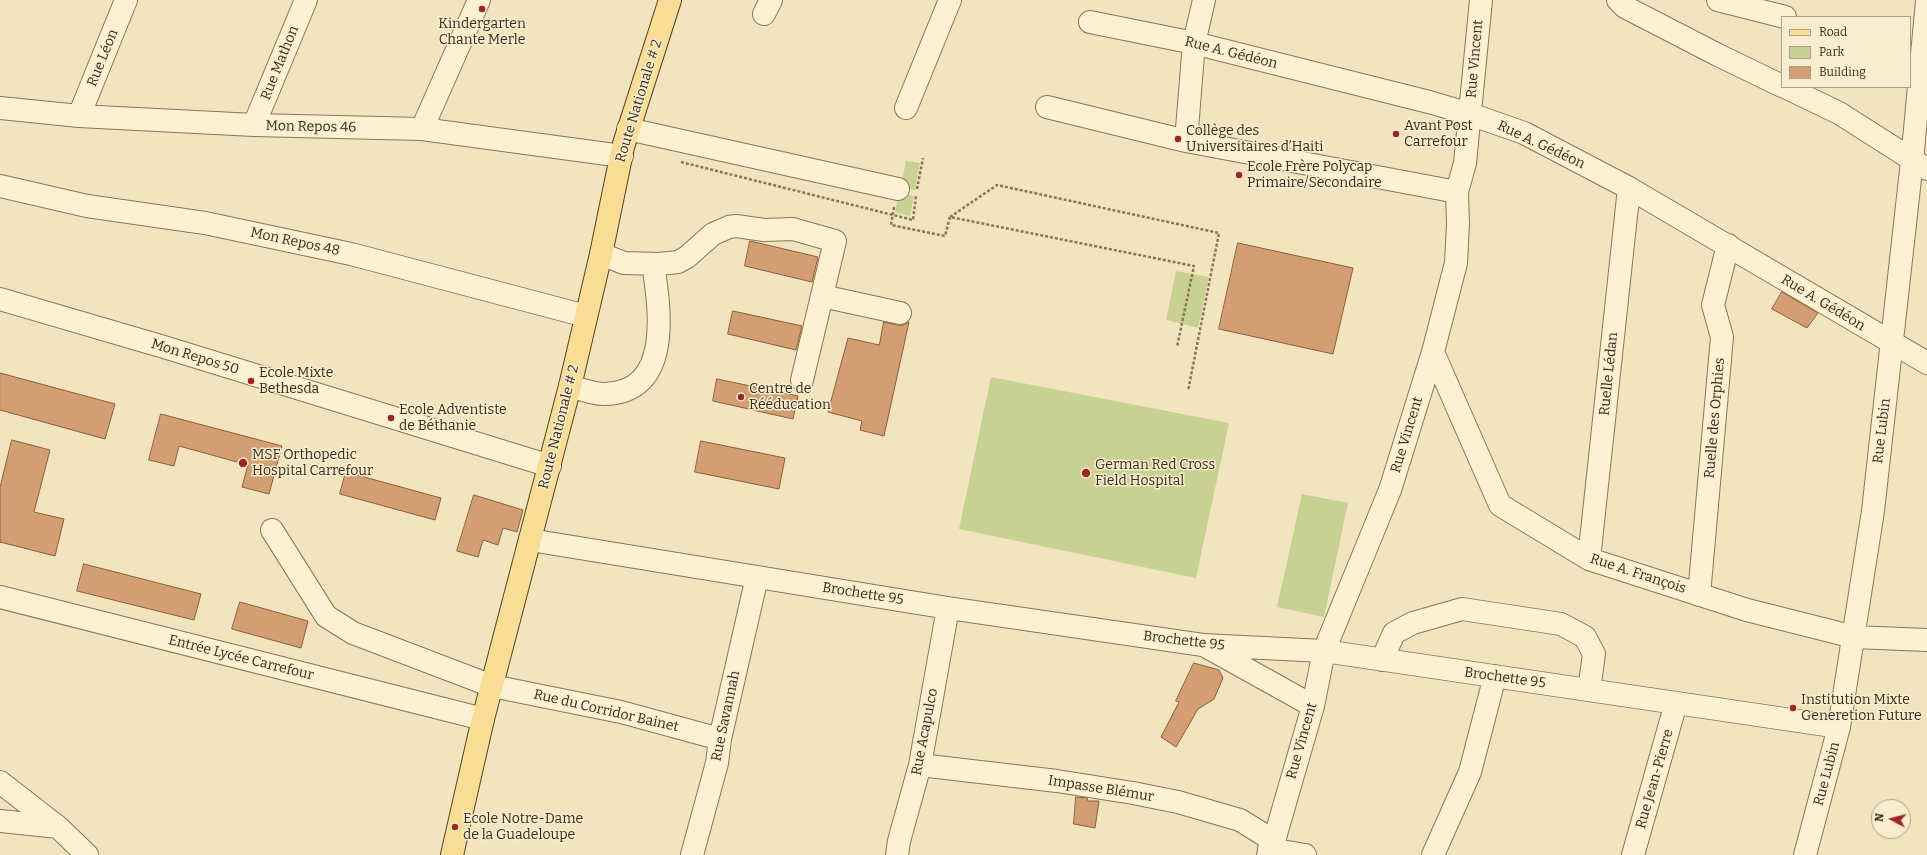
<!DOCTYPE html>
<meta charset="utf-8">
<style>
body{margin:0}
#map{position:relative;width:1927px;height:855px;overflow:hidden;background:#f2e4bf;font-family:Bitter,serif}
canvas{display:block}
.legend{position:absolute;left:1781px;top:16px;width:130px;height:72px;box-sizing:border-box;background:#f8eecf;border:1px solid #aca087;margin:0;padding:5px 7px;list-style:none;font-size:12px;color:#3a2b1b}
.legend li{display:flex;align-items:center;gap:8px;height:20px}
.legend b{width:20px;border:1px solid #aca087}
.north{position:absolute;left:1871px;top:799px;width:40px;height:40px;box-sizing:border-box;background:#f8eecf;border:1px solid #aca087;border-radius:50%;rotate:277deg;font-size:11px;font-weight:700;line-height:16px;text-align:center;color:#3a2b1b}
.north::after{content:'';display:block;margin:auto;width:14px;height:18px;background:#a02420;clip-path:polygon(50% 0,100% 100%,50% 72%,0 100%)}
</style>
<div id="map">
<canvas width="1927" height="855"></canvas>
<ul class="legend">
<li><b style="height:5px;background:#f9dd92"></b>Road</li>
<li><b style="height:11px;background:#c7d192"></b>Park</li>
<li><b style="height:11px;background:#d39e71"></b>Building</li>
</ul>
<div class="north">N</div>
</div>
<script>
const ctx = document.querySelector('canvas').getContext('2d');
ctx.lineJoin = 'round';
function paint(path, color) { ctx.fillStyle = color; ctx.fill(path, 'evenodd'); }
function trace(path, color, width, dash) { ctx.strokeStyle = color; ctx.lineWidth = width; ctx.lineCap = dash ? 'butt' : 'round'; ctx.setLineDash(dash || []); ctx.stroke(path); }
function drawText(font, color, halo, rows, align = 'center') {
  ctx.font = font + ' Bitter,serif'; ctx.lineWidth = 3; ctx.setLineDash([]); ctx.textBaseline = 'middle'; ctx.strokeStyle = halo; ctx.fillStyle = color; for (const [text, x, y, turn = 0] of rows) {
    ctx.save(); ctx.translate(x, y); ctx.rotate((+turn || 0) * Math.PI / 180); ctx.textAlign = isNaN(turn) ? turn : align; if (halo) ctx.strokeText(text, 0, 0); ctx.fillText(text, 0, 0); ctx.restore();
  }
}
paint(new Path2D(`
 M906 161 920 163 915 190 901 187Z
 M899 193 914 196 910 216 895 212Z
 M1176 271 1209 277 1198 328 1166 320Z
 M991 377 1229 423 1196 578 959 529Z
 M1302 494 1348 503 1324 617 1277 607Z`), '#c7d192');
const building = new Path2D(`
 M750 241 818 257 812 282 745 266Z
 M1238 243 1353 268 1333 354 1219 329Z
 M1782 292 1818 313 1807 328 1772 309Z
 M733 311 802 326 796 350 728 334Z
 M884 322 898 325H903L909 322 884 436 860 430 862 421 828 412 848 338 879 345Z
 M0 373 115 404 105 439 0 410Z
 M717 379 798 396 793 419 713 401Z
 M161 414 282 446 269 494 242 487 248 465 179 446 174 466 149 460Z
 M12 440 50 450 34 512 64 519 55 556 0 542V488Z
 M701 441 785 458 779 489 695 472Z
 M346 472 441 498 435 520 340 494Z
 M474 495 523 510 517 532 503 528 498 545 483 540 478 557 457 551Z
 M84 564 201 594 194 620 77 591Z
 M240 602 308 621 301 648 232 629Z
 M1194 663 1219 670 1223 678 1214 699 1198 709 1176 747 1161 737 1179 702 1176 701Z
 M1076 797 1087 798 1088 801H1099L1095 828 1074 824Z`);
paint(building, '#d39e71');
trace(building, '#8d5e39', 1);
const minor = new Path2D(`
 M1618 0 1625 7 1718 55 1782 86
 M1718 0 1785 17
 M764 14 771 0
 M1090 22 1194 43 1429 102 1470 114 1524 133 1629 188 1927 363
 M1785 87 1839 113 1927 169
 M1047 107 1186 141 1457 192
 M0 108 79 116 254 125 422 129 622 156
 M906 108 950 0
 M79 116 126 0
 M254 125 306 0
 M422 129 479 0
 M628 129 898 189
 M1186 141 1194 43 1204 0
 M0 186 87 206 205 223 351 254 586 316
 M601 254 624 263 659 264 678 262 687 257 713 234 729 227 736 226 764 230 793 229 835 241 802 380
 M822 296 900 313
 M0 299 164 347 550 466
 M1433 352 1500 505 1589 559 1747 610 1854 637 1927 640
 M570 386C580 389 593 394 603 394 673 394 660 309 653 264
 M272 530 326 616 353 633 492 686 621 712 720 739
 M530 540 948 608 1203 645 1324 651 1839 727
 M1589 559 1629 188
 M1699 595 1722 337 1713 305 1728 245
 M0 597 483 719
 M1207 647 1313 706
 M1382 660 1394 633 1413 623 1462 609 1561 624 1585 637 1594 654 1589 690
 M920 765 1057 781 1133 793 1178 802 1240 820 1274 841
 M0 782 58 827 87 855
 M0 821 58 827
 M1269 849 1305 855
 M692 855 717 763 720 739 757 577
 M897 855 899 841 920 765 948 608
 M1268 855 1274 841 1313 706 1324 651 1390 490 1433 352 1456 263 1458 224 1457 192 1465 163 1481 0
 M1433 855 1470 772 1495 676
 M1633 855 1676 703
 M1805 855 1839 727 1873 511 1912 161 1927 1`);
const major = new Path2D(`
 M452 855 483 719 570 386 601 254 623 147 670 0`);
trace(minor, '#8c7555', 24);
trace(major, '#59422a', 24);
trace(new Path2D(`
 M681 162 913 220 916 196
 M917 189 923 158
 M894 207 891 225 945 236 950 217 1194 266 1177 347
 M950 217 997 185 1219 233 1188 391`), '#8c7555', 2.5, [3, 2]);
trace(minor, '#fcf1d2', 22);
trace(major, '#f9dd92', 22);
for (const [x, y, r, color] of [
 [482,9,4,"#a02420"],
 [1396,134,4,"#a02420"],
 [1178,139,4,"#a02420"],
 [1239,175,4,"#a02420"],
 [251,381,4,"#a02420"],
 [741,397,4,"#a02420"],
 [391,418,4,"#a02420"],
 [243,463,5,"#a02420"],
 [1086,473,5,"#a02420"],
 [1793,708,4,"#a02420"],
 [455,827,4,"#a02420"]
]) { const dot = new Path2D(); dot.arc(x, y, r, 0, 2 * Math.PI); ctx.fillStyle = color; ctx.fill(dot); trace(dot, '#f8eecf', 1.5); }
drawText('14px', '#3a2b1b', '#f8eecf', [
 ["Kindergarten",482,24,"center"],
 ["Chante Merle",482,40,"center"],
 ["Avant Post",1404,126],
 ["Carrefour",1404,142],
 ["Collège des",1186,131],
 ["Universitaires d’Haiti",1186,147],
 ["Ecole Frère Polycap",1247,167],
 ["Primaire/Secondaire",1247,183],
 ["Ecole Mixte",259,373],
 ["Bethesda",259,389],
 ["Centre de",749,389],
 ["Rééducation",749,405],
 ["Ecole Adventiste",399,410],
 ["de Béthanie",399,426],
 ["MSF Orthopedic",252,455],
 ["Hospital Carrefour",252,471],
 ["German Red Cross",1095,465],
 ["Field Hospital",1095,481],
 ["Institution Mixte",1801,700],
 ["Generetion Future",1801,716],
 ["Ecole Notre-Dame",463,819],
 ["de la Guadeloupe",463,835]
], 'left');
drawText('14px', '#3a2b1b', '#f8eecf', [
 ["Rue A. Gédéon",1231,53,14],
 ["Rue Léon",103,58,-68],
 ["Rue Vincent",1475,59,-85],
 ["Rue Mathon",280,63,-68],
 ["Route Nationale # 2",639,101,-73],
 ["Mon Repos 46",311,127,1],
 ["Rue A. Gédéon",1541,145,25],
 ["Mon Repos 48",295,242,12],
 ["Rue A. Gédéon",1823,303,31],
 ["Mon Repos 50",195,357,17],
 ["Ruelle Lédan",1609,374,-84],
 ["Ruelle des Orphies",1715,418,-85],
 ["Route Nationale # 2",559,427,-76],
 ["Rue Lubin",1882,431,-83],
 ["Rue Vincent",1407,435,-73],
 ["Rue A. François",1638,574,18],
 ["Brochette 95",863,594,9],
 ["Brochette 95",1184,641,7],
 ["Entrée Lycée Carrefour",241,658,14],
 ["Brochette 95",1505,678,8],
 ["Rue du Corridor Bainet",606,711,13],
 ["Rue Savannah",726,716,-78],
 ["Rue Acapulco",925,732,-79],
 ["Rue Vincent",1302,741,-74],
 ["Rue Lubin",1827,774,-75],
 ["Rue Jean-Pierre",1655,779,-74],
 ["Impasse Blémur",1101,789,9]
]);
</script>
